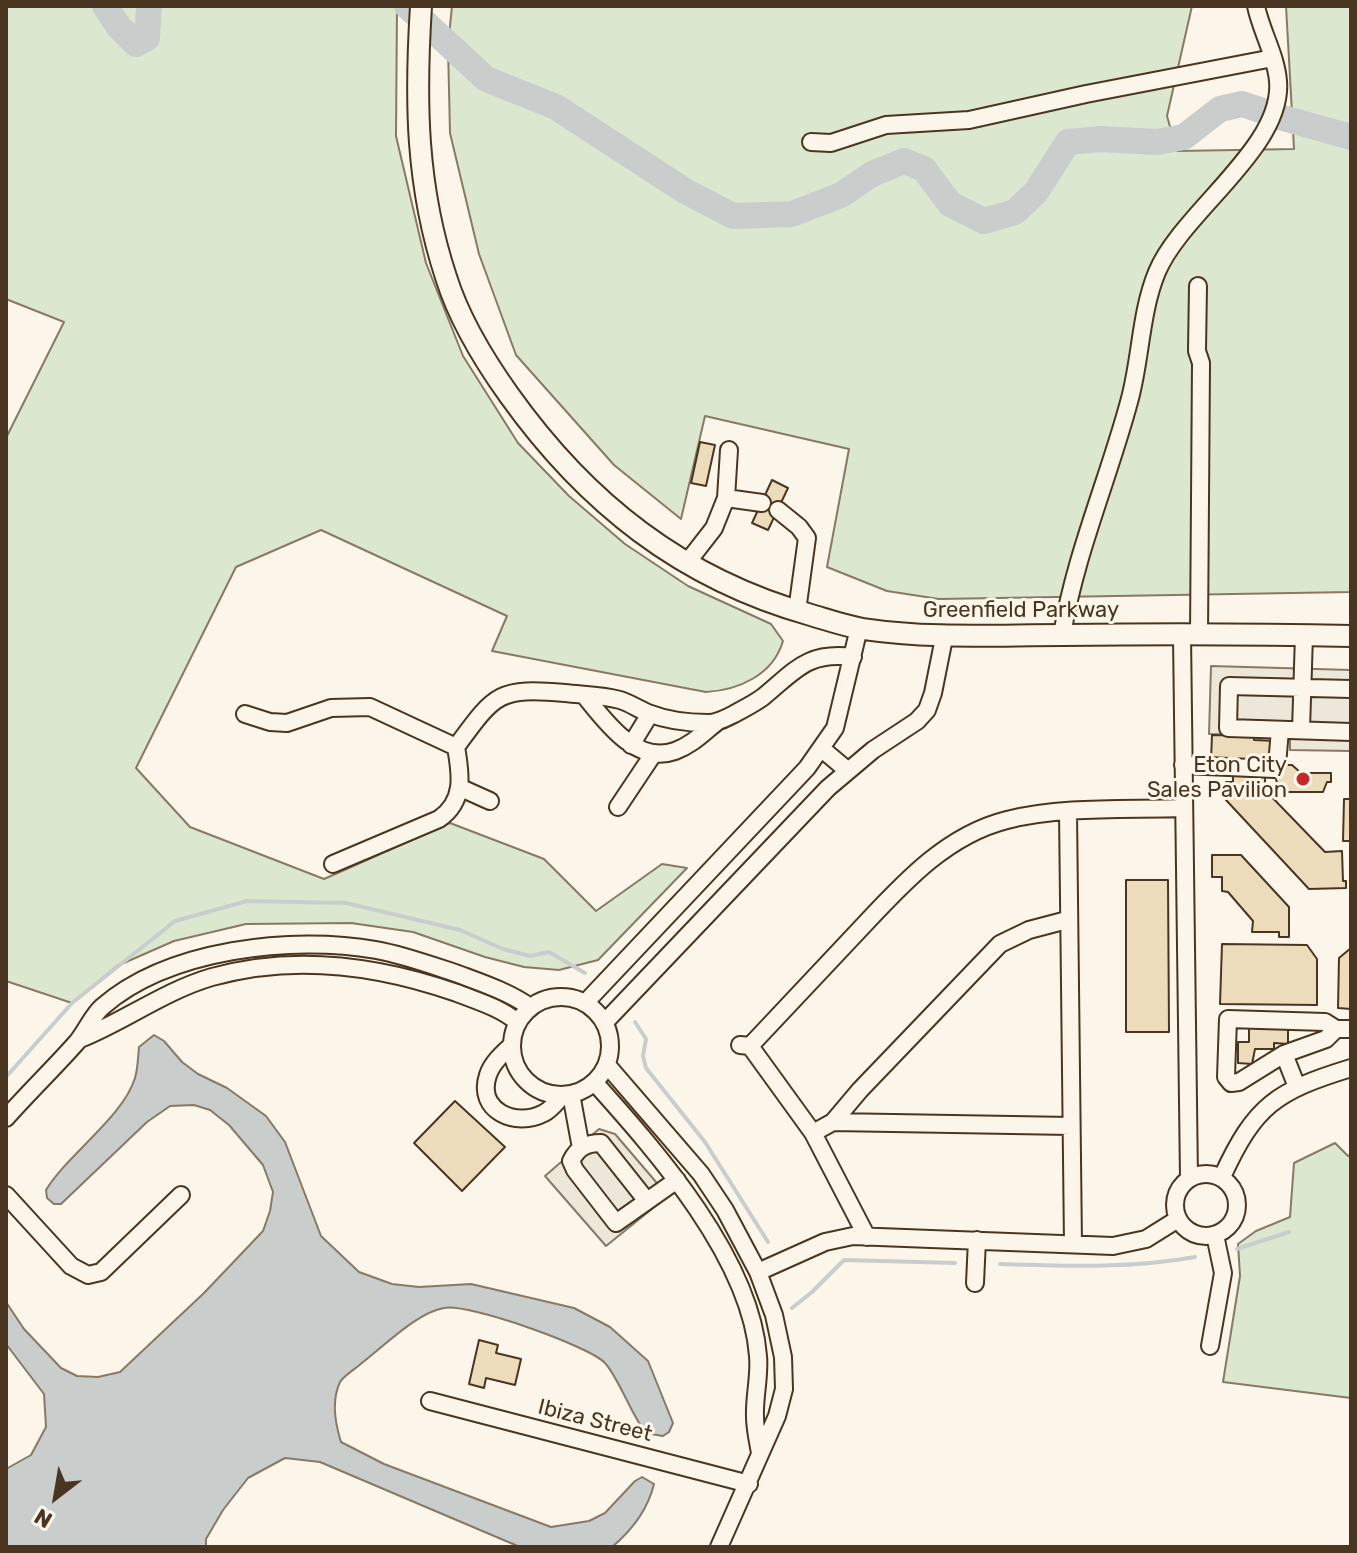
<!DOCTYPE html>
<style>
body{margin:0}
#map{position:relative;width:1357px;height:1553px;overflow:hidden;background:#fbf6e9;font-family:Rubik,sans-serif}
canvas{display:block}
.frame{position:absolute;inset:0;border:8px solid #4a3520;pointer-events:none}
.north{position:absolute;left:16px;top:1457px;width:80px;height:80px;-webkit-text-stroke:6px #fbf6e9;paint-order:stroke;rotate:211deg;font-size:22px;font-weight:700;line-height:32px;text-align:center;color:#4a3520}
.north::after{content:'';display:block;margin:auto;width:28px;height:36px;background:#4a3520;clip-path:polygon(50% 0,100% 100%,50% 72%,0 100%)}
</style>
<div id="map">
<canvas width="1357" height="1553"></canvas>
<div class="frame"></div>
<div class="north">N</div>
</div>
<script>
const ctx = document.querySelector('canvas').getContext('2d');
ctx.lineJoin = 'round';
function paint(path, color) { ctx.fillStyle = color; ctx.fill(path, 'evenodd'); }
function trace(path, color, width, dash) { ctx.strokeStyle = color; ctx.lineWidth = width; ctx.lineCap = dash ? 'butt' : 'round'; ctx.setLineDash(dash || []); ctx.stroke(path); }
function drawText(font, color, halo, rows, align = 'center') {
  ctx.font = font + ' Rubik,sans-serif'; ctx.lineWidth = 6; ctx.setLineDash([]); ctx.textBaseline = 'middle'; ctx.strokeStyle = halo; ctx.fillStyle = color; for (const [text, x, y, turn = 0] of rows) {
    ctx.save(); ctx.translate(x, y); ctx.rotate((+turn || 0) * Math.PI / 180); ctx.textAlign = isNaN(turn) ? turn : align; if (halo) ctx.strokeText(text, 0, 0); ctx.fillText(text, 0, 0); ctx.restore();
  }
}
const green = new Path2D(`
 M6 6H397L396 136 426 263 463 356 518 443 569 496 625 544 688 586 771 624 783 641C773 675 739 690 706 692L492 651 507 616 321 530 236 567 136 768 190 827 324 879 450 823 544 859 596 911 662 864 687 868 598 960 559 970 524 967 485 957 413 932 351 923 246 924 174 941 117 966 72 1003 6 981V438L64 322 6 299Z
 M452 6H1192L1167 116 1177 151 1294 149 1286 6H1351V592L939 599 887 591 827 567 849 449 705 416 681 519 614 465 516 355 479 254 450 133 448 46Z
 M1335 1143 1348 1156 1351 1155V1398L1223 1382 1240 1276 1238 1244 1256 1231 1290 1217 1294 1163Z`);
paint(green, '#dce7d0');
trace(green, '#887966', 2);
const parking = new Path2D(`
 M1211 666 1351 670V751L1290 750V736L1209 734Z
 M599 1129 615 1134 668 1196 606 1246 545 1176Z`);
paint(parking, '#ede7d9');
trace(parking, '#887966', 2);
const water = new Path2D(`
 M154 1035 164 1041 182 1062 198 1074 227 1088 266 1116 285 1142 321 1236 359 1272 392 1284 419 1287 471 1284 574 1308 610 1327 648 1361 673 1423 669 1432 663 1436C658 1435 650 1435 646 1432 636 1425 619 1378 605 1363 589 1346 468 1303 444 1308 418 1312 384 1346 363 1362 357 1368 344 1375 340 1382 331 1401 335 1423 341 1442L384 1464 551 1527 589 1521 605 1513 635 1481 642 1477 654 1484C648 1509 631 1531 612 1547H520L320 1462 285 1458 248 1478 223 1510 206 1539V1547H6V1469L31 1455 46 1427 44 1394 6 1344V1302L24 1329 61 1368 77 1376 98 1377 120 1372 204 1293 263 1231 270 1211 273 1192 263 1165 229 1125 210 1110 194 1105 170 1106 147 1122 61 1204H54L47 1198 46 1190C68 1154 123 1117 135 1078 138 1068 138 1057 139 1047Z`);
paint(water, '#c9cecd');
trace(water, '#887966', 2);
trace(new Path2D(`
 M635 1022 646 1039 643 1056 646 1068 705 1142 768 1242
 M6 1077 72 1003 175 921 247 901 346 903 460 930 503 949 530 956 549 952 585 973
 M1237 1249 1289 1232
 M1000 1264C1067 1266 1128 1269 1195 1257
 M792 1308 812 1292 844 1260 955 1263`), '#c9cecd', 4);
trace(new Path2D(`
 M105 6 119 27 136 44 147 38 149 6
 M407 6 486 79 556 107 685 191 733 216 792 214 841 195 872 174 904 161 924 169 950 204 984 221 1015 212 1036 192 1068 142 1101 139 1157 142 1184 137 1220 109 1242 104 1266 112
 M1283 118 1351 137`), '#c9cecd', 26);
const building = new Path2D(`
 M700 442 715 445 706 486 691 483Z
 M772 480 788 488 768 530 752 523Z
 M1212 735 1254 736V740L1276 741 1275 767 1211 760Z
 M1285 765H1292L1301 773H1331V782H1327L1323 792H1288L1278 785 1275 777 1278 769Z
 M1233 772H1265V790L1325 852 1342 851 1343 881H1346V888L1309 889 1226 800V782H1233Z
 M1344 799H1351V841H1343Z
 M1212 855H1241L1289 907V937H1279V932H1252L1253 921 1228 892 1222 891V877H1212Z
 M1126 880H1168L1169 1032H1126Z
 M1222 944 1307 945 1317 959V1005L1220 1004Z
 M1351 948V1009L1338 1008 1339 958Z
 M1249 1028H1288V1044L1274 1043V1049H1255L1252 1064 1238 1063V1042H1249Z
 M455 1101 505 1147 462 1191 414 1143Z
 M479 1340 498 1345 496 1353 521 1359 515 1385 486 1378 484 1388 469 1384Z`);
paint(building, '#ecdcbc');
trace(building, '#4a3520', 2);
const minor = new Path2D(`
 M811 142 831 143 886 125 969 120 1086 94 1273 58
 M1198 286 1197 351 1201 363 1199 635
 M726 498 762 503
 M778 510 799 527 807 538 797 611
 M686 564 714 528 726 498 729 450
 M1062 635C1075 555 1108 480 1129 402 1141 360 1140 313 1157 272 1182 212 1284 147 1278 81 1276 55 1261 31 1256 6
 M1182 636 1189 1178
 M1351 689 1229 686 1228 728 1351 732
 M584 695C605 721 636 765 675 751 692 745 704 732 717 722
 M245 714 270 722 287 723 331 708 370 707 456 747
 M1301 730 1304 635
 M631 745 650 714
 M822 749 847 770
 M1183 765 1274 769 1277 765 1280 730
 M461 788 490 801
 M618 807 654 753
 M1068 812 1073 1244
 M333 864 439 819C465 801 461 775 456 747 495 694 498 687 565 693 583 695 603 695 620 700 630 703 638 709 648 713 666 720 689 723 708 723 718 723 728 717 736 713 745 708 755 703 763 697 795 671 807 651 853 657
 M512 1046a49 49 0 1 1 98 0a49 49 0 1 1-98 0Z
 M586 1002 807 768 835 728 859 628
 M605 1022 828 788 873 750 917 721 927 710 933 693 944 638
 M1336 1029 1326 1039 1284 1054 1239 1082 1231 1083 1226 1077 1228 1019 1325 1022 1336 1029H1351
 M80 1039C125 1021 164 991 212 977 294 954 377 965 457 993 477 1001 501 1008 517 1022
 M512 1045C502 1054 492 1063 488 1075 476 1111 516 1128 544 1113 552 1109 557 1101 563 1095
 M740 1045 750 1046 813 1133 867 1237
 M750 1046C782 1012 814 978 846 944 893 895 939 837 1007 820 1063 806 1126 810 1183 808
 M1284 1054 1297 1087
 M607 1065 701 1174 725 1210 758 1272 774 1315 783 1357 784 1389 777 1416 719 1547
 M595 1083C657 1152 751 1259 758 1356 760 1376 754 1397 755 1417 755 1429 758 1441 760 1453
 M571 1094 581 1148
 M6 1118C29 1092 54 1068 77 1042 86 1031 92 1016 102 1007 168 949 293 935 376 950 404 955 431 965 458 974 482 983 509 992 530 1007
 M833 1122 1071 1126
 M813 1133 833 1122 860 1090 1000 944 1029 930 1067 920
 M1175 1205a31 31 0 1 1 62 0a31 31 0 1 1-62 0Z
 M1222 1177C1255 1105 1276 1091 1351 1068
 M6 1195 71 1266 88 1275 101 1272 181 1195
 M647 1201 601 1143C587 1143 578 1147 571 1161L575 1170 616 1223 677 1180
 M758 1272 825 1242 853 1236 1113 1246 1146 1239 1178 1219
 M975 1283 977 1240
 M1210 1346 1223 1273 1215 1235
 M430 1401 749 1484`);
const major = new Path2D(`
 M421 6C415 101 416 186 446 277 459 319 484 360 509 395 586 503 682 579 811 615 828 620 845 626 863 629 931 639 994 635 1063 635 1159 634 1255 634 1351 636`);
trace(minor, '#4a3520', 20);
trace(major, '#4a3520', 24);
trace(minor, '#fbf6e9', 16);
trace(major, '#fbf6e9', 20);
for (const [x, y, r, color] of [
 [1303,779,8,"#c62828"]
]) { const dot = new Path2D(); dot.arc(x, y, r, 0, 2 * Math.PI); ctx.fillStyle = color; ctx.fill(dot); trace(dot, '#fbf6e9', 3); }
drawText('22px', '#4a3520', '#fbf6e9', [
 ["Greenfield Parkway",1021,611],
 ["Ibiza Street",595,1421,14]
]);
drawText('22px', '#4a3520', '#fbf6e9', [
 ["Eton City",1287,766],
 ["Sales Pavilion",1287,791]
], 'right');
</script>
